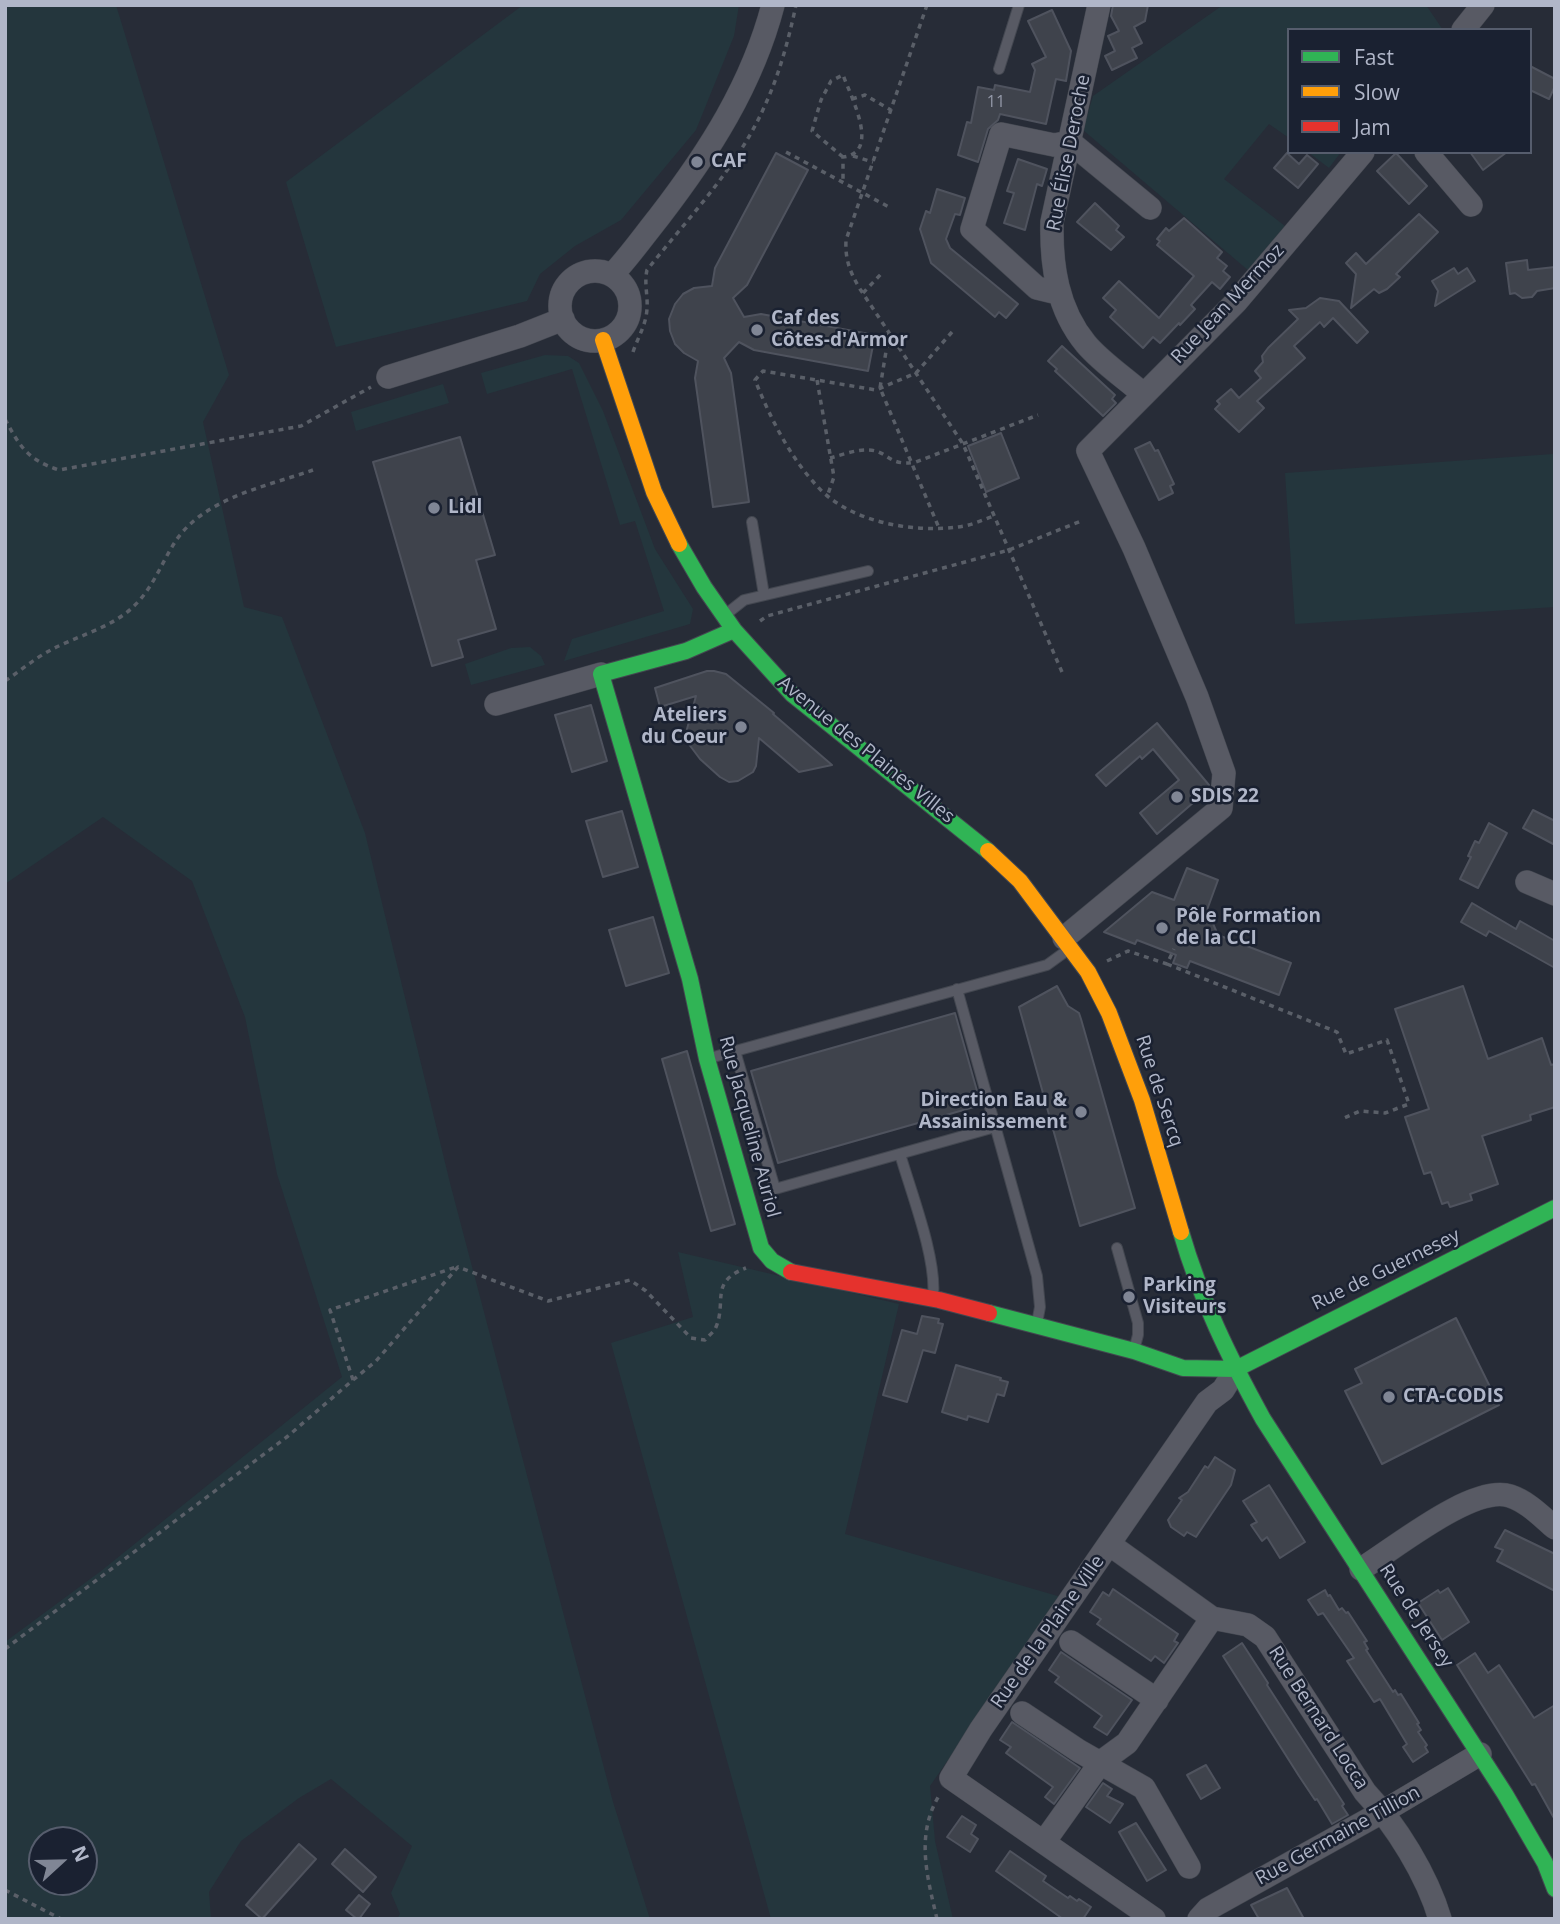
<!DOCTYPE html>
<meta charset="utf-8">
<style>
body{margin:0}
#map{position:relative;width:1560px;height:1924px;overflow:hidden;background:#272c37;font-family:"Open Sans",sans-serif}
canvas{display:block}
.frame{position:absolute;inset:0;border:7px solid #b0b6c8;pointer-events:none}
.legend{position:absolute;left:1287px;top:28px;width:245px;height:126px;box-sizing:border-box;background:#1a2131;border:2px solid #565d6d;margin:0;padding:9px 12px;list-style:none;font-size:21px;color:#b0b6c8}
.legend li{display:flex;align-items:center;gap:14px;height:35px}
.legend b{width:35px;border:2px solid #565d6d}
.north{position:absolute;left:28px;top:1826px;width:70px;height:70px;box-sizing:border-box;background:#1a2131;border:2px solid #565d6d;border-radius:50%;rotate:68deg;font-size:19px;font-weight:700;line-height:28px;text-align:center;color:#b0b6c8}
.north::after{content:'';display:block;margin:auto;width:24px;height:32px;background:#808695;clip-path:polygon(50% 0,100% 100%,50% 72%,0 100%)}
</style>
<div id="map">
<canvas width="1560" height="1924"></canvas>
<div class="frame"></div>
<ul class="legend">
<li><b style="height:9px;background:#30b455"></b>Fast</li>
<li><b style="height:9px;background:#ff9f0a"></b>Slow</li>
<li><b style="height:9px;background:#e5322d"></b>Jam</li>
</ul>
<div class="north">N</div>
</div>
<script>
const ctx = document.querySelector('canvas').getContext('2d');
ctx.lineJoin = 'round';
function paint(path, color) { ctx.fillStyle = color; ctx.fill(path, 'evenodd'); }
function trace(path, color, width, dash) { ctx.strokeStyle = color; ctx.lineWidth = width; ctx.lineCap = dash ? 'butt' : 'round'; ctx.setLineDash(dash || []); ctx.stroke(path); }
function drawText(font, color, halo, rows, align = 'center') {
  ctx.font = font + ' "Open Sans",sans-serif'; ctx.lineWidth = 5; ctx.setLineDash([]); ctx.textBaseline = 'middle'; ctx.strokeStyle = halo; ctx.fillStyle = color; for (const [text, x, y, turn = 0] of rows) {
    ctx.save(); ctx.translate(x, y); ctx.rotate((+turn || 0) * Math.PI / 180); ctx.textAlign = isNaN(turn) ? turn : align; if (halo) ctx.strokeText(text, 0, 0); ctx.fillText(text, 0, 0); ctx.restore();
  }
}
paint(new Path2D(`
 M5 5H116L229 375 203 422 244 607 282 617 365 833 450 1183 613 1802 650 1919H397L400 1914 391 1893 412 1846 331 1779 299 1798 241 1841 209 1892 211 1919H5V1642L101 1571 342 1377 277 1174 245 1017 192 881 103 817 5 884ZM42 1840H84V1882H42Z
 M523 5H739L734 36 696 130 621 220 575 246 540 274 527 301 336 347 286 182Z
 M1223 5H1426L1443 30H1289V138L1269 124 1224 179 1285 226 1249 271 1083 130 1093 96Z
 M1308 152H1341L1329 168Z
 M545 355 568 356 579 363 603 411 655 549 693 609 690 624 564 661 572 639 664 611 635 521 620 525 572 369 487 394 481 373Z
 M443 384 449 403 356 431 351 412Z
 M1553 454 1555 607 1295 624 1285 473Z
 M530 647 541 656 545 665 471 685 465 664 511 648Z
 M678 1252 899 1304 845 1534 1061 1597 930 1786 935 1841 953 1919H771L611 1343 693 1317Z`), '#24363d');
const building = new Path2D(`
 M1113 5H1148L1145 21 1134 27 1142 43 1132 48 1137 58 1112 70 1105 56 1115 51 1108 36 1119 31 1111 16Z
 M1052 10 1071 51 1066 81 1056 79 1046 124 1000 114 998 120 988 129 978 162 958 155 967 122 971 123 978 87 994 90 995 85 1030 92 1035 70 1032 64 1046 57 1028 21Z
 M1530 66 1555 79V86L1549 99 1530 90Z
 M1470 152H1507L1483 170Z
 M776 153 808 170 747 285 733 298 744 317 761 314 875 335 868 371 754 350 739 342 724 358 731 373 749 502 713 507 695 378 698 361 684 353 675 344 670 331 669 319 675 304 683 294 694 288 712 286 715 268Z
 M1287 153 1299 164 1307 155 1318 164 1298 188 1274 168Z
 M1396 153 1427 186 1409 204 1377 171Z
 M1018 159 1047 169 1042 186 1037 184 1025 230 1004 223 1014 193 1007 191Z
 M937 189 965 198 960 215 955 214 946 239 950 248 1018 304 1006 318 999 312 995 317 931 263 920 229 926 211 930 213Z
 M1095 203 1119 226 1116 230 1124 237 1111 250 1077 222Z
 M1419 214 1438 232 1396 274 1400 277 1387 289 1379 293 1374 289 1351 308 1356 274 1346 263 1356 253 1366 264Z
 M1184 218 1222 252 1217 258 1227 266 1223 271 1230 277 1220 289 1212 282 1191 305 1195 309 1180 325 1179 323 1160 343 1153 337 1143 348 1110 317 1116 310 1103 298 1119 281 1159 318 1194 276 1157 245 1160 241 1157 239 1166 228 1169 231Z
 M1527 260 1528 270 1555 267V288L1537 291 1532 297 1522 298 1515 293 1510 294 1506 263Z
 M1454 268 1458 274 1467 268 1475 281 1435 306 1438 291 1432 281Z
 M1320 298 1339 301 1368 332 1357 343 1333 318 1324 327 1320 322 1294 346 1305 358 1257 401 1264 408 1239 432 1215 409 1220 404 1217 401 1231 389 1239 398 1261 378 1255 371 1263 362 1262 356 1268 348 1298 319 1289 310 1306 308Z
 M1062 346 1115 395 1112 399 1116 403 1103 416 1055 371 1057 369 1048 361Z
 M1001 433 1019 478 986 492 968 446Z
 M460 437 495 555 476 560 496 629 458 640 463 657 432 666 373 462Z
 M1150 442 1155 451 1158 450 1174 484 1170 486 1173 493 1159 500 1135 449Z
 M707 671H714L726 674 774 713 773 714 832 765 799 772 759 738 756 766 753 772 738 781 729 782 720 777 700 759 688 743 687 729 696 696 660 707 655 688Z
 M591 705 607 761 572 772 555 715Z
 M1157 723 1209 785 1208 790 1157 834 1140 813 1179 780 1153 749 1142 759 1140 756 1106 786 1096 775Z
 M1533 810 1555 821V845L1523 828Z
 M622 811 638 867 603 877 586 821Z
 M1489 823 1507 833 1478 888 1460 879 1471 857 1468 856 1475 841 1479 843Z
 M1187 868 1218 880 1207 910 1218 935 1291 963 1279 995 1190 961 1187 968 1173 963 1176 955 1137 940 1135 944 1104 932 1152 892 1174 900Z
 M1472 903 1516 929 1520 921 1555 941V968L1489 931 1486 936 1461 922Z
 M653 917 669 973 626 986 609 930Z
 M1057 986 1068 1006 1079 1013 1081 1019 1135 1208 1080 1226 1019 1007Z
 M1463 986 1488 1059 1542 1038 1551 1065 1555 1064V1107L1530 1115 1531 1120 1482 1136 1498 1184 1470 1194 1472 1200 1450 1207 1448 1202 1442 1204 1431 1172 1424 1174 1405 1117 1429 1109 1395 1009Z
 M955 1013 981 1105 778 1163 751 1071Z
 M687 1051 735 1224 711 1231 662 1059Z
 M922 1316 939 1319 938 1323 943 1324 935 1353 923 1350 907 1402 883 1395 902 1330 917 1334Z
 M1456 1318 1499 1405 1382 1464 1345 1391 1362 1383 1355 1369Z
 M956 1365 1001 1378 1000 1380 1008 1382 1004 1396 997 1394 988 1422 968 1416 967 1420 942 1412Z
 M1215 1457 1235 1470 1231 1485 1196 1537 1187 1532 1184 1536 1171 1527 1168 1520 1182 1500 1179 1498 1188 1492 1205 1466 1208 1468Z
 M1269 1485 1305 1542 1280 1558 1267 1537 1262 1541 1251 1525 1257 1522 1243 1501Z
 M1505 1530 1555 1554V1591L1497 1561 1503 1550 1495 1547Z
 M1448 1588 1469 1622 1442 1640 1418 1603 1438 1590 1440 1593Z
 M1113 1589 1178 1634 1174 1641 1178 1643 1164 1663 1155 1656 1151 1661 1097 1624 1101 1619 1090 1612 1103 1592 1109 1596Z
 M1325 1590 1328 1596 1330 1595 1339 1610 1342 1608 1346 1613 1348 1612 1367 1641 1364 1642 1368 1649 1366 1650 1393 1692 1395 1690 1398 1695 1401 1694 1419 1723 1417 1724 1421 1730 1418 1732 1427 1745 1425 1747 1428 1752 1413 1762 1403 1747 1407 1744 1380 1699 1374 1702 1347 1661 1354 1658 1323 1613 1318 1615 1308 1600Z
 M1242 1643 1268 1683 1267 1685 1344 1804 1342 1806 1348 1815 1332 1824 1317 1799 1315 1800 1299 1776 1223 1656Z
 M1061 1652 1132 1700 1107 1735 1094 1727 1102 1716 1055 1682 1059 1677 1049 1670Z
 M1475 1653 1488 1673 1499 1665 1534 1718 1555 1705V1820L1535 1784 1532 1785 1457 1665Z
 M1012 1722 1080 1768 1054 1804 1045 1797 1053 1787 1006 1753 1011 1747 1000 1740Z
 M1206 1765 1220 1788 1201 1799 1187 1775Z
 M1103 1783 1112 1789 1107 1796 1123 1804 1110 1823 1086 1807Z
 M962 1816 976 1825 971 1834 978 1839 970 1852 947 1837Z
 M1136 1823 1166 1870 1147 1881 1119 1832Z
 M299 1844 316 1859 262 1919 246 1905Z
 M345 1849 376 1877 363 1892 332 1864Z
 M1010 1851 1046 1876 1043 1881 1068 1898 1070 1896 1077 1901 1079 1899 1091 1907 1083 1919H1063L996 1871Z
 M1287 1888 1304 1919H1259L1251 1905Z
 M359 1895 370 1904 359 1919H357L346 1910Z`);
paint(building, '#3f434c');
trace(building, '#4f535e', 2);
const lane = new Path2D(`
 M999 69 1019 5
 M752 522 764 595
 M725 615 744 600 868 571
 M957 989 1037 1276 1040 1307 1037 1323
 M735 1051 775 1189 995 1127
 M710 1058 1047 965 1069 949
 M900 1154C911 1192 937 1259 933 1296
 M1117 1248 1138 1323V1335L1134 1350`);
const street = new Path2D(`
 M1099 5 1052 222C1051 265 1057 309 1086 344 1101 362 1125 378 1143 394
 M1463 30 1483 5
 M1426 152 1471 205
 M560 306a35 35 0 1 1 70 0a35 35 0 1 1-70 0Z
 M612 275C629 257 643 237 659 217 709 152 752 85 773 5
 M1058 293 1037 288 972 229 1001 134 1054 145 1070 142 1150 208
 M388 377 520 336 563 319
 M496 704 601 674
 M1527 882 1555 894
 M1064 938 1221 808 1224 773 1197 697 1134 548 1088 451 1236 302 1363 152
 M1109 1544 1212 1618 1248 1625 1265 1637 1365 1792C1396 1825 1427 1875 1440 1919
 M1361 1569C1394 1549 1473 1484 1510 1496 1528 1502 1541 1516 1555 1528
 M1071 1642 1157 1700
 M1022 1713 1079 1751 1144 1788 1189 1867
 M1044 1842 1101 1762 1127 1743 1212 1618
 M1154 1919 951 1778 981 1729 1207 1402 1223 1390 1236 1369
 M1199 1919 1208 1909 1384 1811 1480 1754`);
const fast = new Path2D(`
 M679 544 704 587 734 630 792 694 988 851
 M734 630 686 651 601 674 690 979 707 1059 761 1248 772 1261 791 1272
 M1181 1232C1200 1298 1230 1359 1263 1419L1505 1794 1545 1863 1555 1889
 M989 1313 1134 1351 1183 1368 1236 1369 1555 1208`);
const slow = new Path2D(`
 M603 340 654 492 679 544
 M988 851 1020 881 1088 972 1109 1013 1142 1100 1181 1232`);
const jam = new Path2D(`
 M791 1272 939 1300 989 1313`);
trace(lane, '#434750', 12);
trace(street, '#434750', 24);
trace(fast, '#434750', 18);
trace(slow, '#434750', 18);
trace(jam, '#434750', 18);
trace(new Path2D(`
 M927 5 846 240C845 260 850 272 860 289L963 444 1062 672
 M852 99 865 95 891 110
 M786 152 889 207
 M853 156 873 162
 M843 157 812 131 821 100 831 81 843 75C851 97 881 153 843 157V183
 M863 293 882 273
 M952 332 916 373 876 390 763 371 755 380C770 417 789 456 817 486 849 522 912 533 958 527 970 526 982 520 994 516
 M889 333 880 388 939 528
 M633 352C638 337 646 325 647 309 648 296 644 283 647 270 689 217 739 166 766 103 780 72 789 38 796 5
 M817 380 834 477 828 494
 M5 419C20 447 28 460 59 470L301 426 371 387
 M830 458C842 455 857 449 869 450 889 451 888 467 916 462L1038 415
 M760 621 767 616 1009 550 1081 521
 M5 681C20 671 34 659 49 651 76 636 112 628 134 606 154 587 162 561 177 539 207 497 268 486 313 470
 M1107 961 1128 951 1167 964 1174 949
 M1167 964 1337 1032 1346 1054 1387 1040 1409 1104 1385 1113 1360 1111 1342 1119
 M353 1380 330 1310 456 1267
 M5 1649 288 1436 353 1380 376 1361 458 1267 548 1301 630 1280 646 1291 691 1338 705 1340C708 1336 714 1332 716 1327 727 1301 709 1282 746 1268
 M5 1890 61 1919
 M937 1919C927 1876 915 1834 940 1794`), '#5a5f68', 3.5, [5, 5]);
trace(lane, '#585a64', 10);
trace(street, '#585a64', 23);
trace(fast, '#30b455', 16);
trace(slow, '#ff9f0a', 16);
trace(jam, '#e5322d', 16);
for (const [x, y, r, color] of [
 [697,162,7,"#808695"],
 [757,330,7,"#808695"],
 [434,508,7,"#808695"],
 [741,727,7,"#808695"],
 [1177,797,7,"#808695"],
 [1162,928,7,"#808695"],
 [1081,1112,7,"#808695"],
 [1129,1297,7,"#808695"],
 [1389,1397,7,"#808695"]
]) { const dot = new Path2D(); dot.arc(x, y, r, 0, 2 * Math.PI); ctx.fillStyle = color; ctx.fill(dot); trace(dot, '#1a2131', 2.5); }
drawText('16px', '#9499a9', null, [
 ["11",996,102]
]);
drawText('19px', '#b0b6c8', '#1a2131', [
 ["Rue Élise Deroche",1069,153,-79],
 ["Rue Jean Mermoz",1228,304,-47],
 ["Avenue des Plaines Villes",866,750,39],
 ["Rue de Sercq",1159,1091,72],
 ["Rue Jacqueline Auriol",749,1127,75],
 ["Rue de Guernesey",1386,1270,-26],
 ["Rue de Jersey",1416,1616,57],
 ["Rue de la Plaine Ville",1048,1632,-55],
 ["Rue Bernard Locca",1318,1718,57],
 ["Rue Germaine Tillion",1338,1836,-29]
]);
drawText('bold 19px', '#b0b6c8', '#1a2131', [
 ["CAF",711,162],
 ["Caf des",771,319],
 ["Côtes-d'Armor",771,341],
 ["Lidl",448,508],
 ["Ateliers",727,716,"right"],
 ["du Coeur",727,738,"right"],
 ["SDIS 22",1191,797],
 ["Pôle Formation",1176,917],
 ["de la CCI",1176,939],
 ["Direction Eau &",1067,1101,"right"],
 ["Assainissement",1067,1123,"right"],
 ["Parking",1143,1286],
 ["Visiteurs",1143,1308],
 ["CTA-CODIS",1403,1397]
], 'left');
</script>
